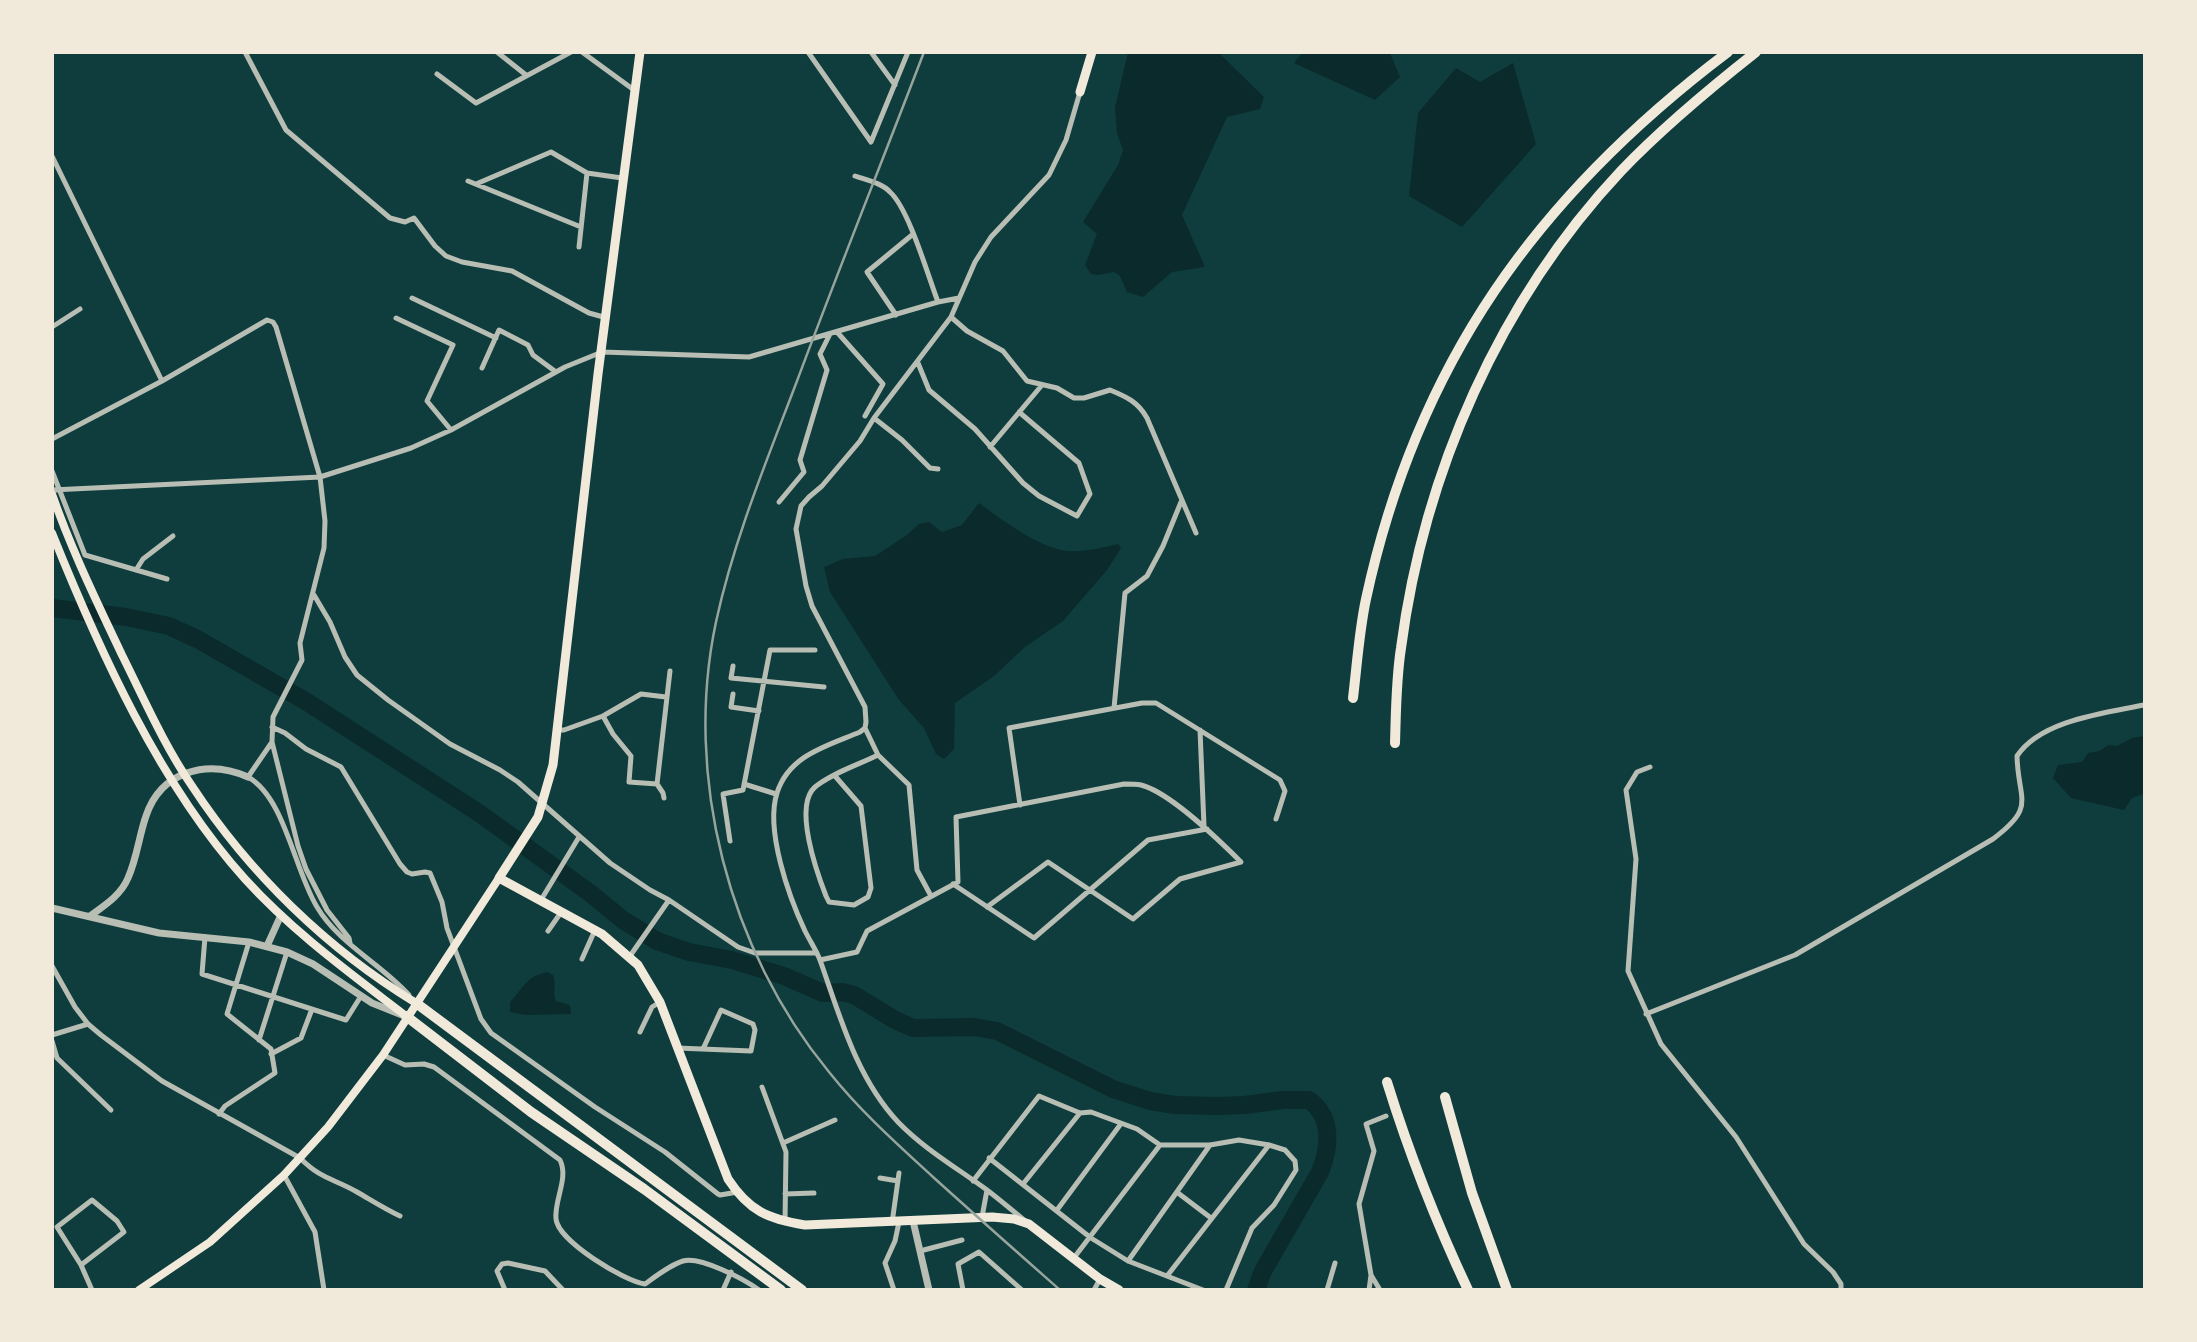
<!DOCTYPE html>
<style>
body{margin:0}
#map{position:relative;width:2197px;height:1342px;overflow:hidden;background:#0f3d3e;font-family:"Fira Sans",sans-serif}
canvas{display:block}
.frame{position:absolute;inset:0;border:54px solid #f1e9da;pointer-events:none}
</style>
<div id="map">
<canvas width="2197" height="1342"></canvas>
<div class="frame"></div>
</div>
<script>
const ctx = document.querySelector('canvas').getContext('2d');
ctx.lineJoin = 'round';
function paint(path, color) { ctx.fillStyle = color; ctx.fill(path, 'evenodd'); }
function trace(path, color, width, dash) { ctx.strokeStyle = color; ctx.lineWidth = width; ctx.lineCap = dash ? 'butt' : 'round'; ctx.setLineDash(dash || []); ctx.stroke(path); }
paint(new Path2D(`
 M1303 52 1390 53 1400 77 1375 100 1294 63Z
 M1128 53H1219L1264 97 1260 109 1227 117 1182 215 1205 267 1172 272 1143 297 1127 292 1120 276 1114 272 1098 275 1091 274 1085 265 1097 234 1083 222 1118 165 1123 150 1117 133 1115 107Z
 M1513 63 1536 144 1462 227 1409 196 1418 113 1456 68 1480 82Z
 M979 503C1002 520 1039 548 1068 551 1085 552 1101 548 1118 544L1121 548 1107 570 1063 621 1025 647 994 676 955 703 954 749 944 759 936 754 924 728 899 700 830 592 824 567 843 559 875 556 907 535 919 524 929 522 942 532 962 525Z
 M2144 736V794L2132 798 2124 810 2071 798 2053 778 2058 765 2082 762 2088 753 2099 751 2109 745 2117 746 2132 738Z
 M547 972 553 975C557 983 552 992 556 1001L570 1005 571 1014 526 1015 510 1012V1002C524 988 525 977 547 972Z`), '#0a2a2b');
trace(new Path2D(`
 M52 608 126 617 169 626 199 640 307 702 479 813 590 893 623 920 657 941 689 952 732 960 784 976 823 993 842 992 854 995 895 1020 913 1028 974 1027 997 1031 1113 1089 1150 1101 1175 1105 1217 1106 1245 1105 1283 1100H1309C1333 1117 1330 1148 1320 1172L1263 1271 1256 1290`), '#0a2a2b', 18);
trace(new Path2D(`
 M245 52 286 130 390 218 405 222 414 218 435 246 446 256 462 262 512 271 589 313 607 318
 M497 52 526 75
 M582 52 634 90
 M808 52 871 142 908 52
 M871 52 895 85
 M437 74 476 103 571 52
 M52 156 162 381
 M855 176C866 180 882 183 890 192 909 209 928 276 938 302
 M468 181 581 227
 M476 184 551 152 587 173 622 178
 M579 247 587 173
 M412 298 496 338
 M896 315 867 272 912 235
 M951 317 967 331 1003 351 1027 381 1057 388 1074 398H1084L1110 390C1127 397 1138 402 1147 418L1196 533
 M396 318 453 345 427 401 451 430
 M52 327 80 309
 M837 332 883 384 865 416
 M918 363 929 390 975 429 1023 483 1039 496 1077 516 1090 494 1079 463 1019 412
 M482 368 499 330 528 345 533 355 556 372
 M874 418 902 440 930 468 938 469
 M52 439 162 381 267 320 273 322 276 327 320 477 325 521 324 548 300 643 302 660 273 717 272 742 248 777C285 798 294 869 317 907 339 944 380 963 409 995
 M990 447 1042 385
 M52 471 85 555 167 579
 M52 490 320 477 411 448 451 430 565 367 602 352 749 357 938 302 959 298
 M779 502 804 472 800 460 827 370 820 354 830 334
 M136 570 143 559 173 536
 M314 595 330 622 345 657 357 675 388 700 450 744 500 770 518 782 610 863 650 890 669 900 738 947 755 953H817
 M733 666 731 678 824 687
 M733 694 731 707 759 711
 M1114 708 1125 593 1147 576 1163 546 1181 502
 M603 716 613 734 631 756 629 782 657 784 670 671
 M272 727 285 733 306 749 341 767 400 864 407 872 412 874 425 872 430 873 442 902 447 928 481 1019 491 1033 595 1107 665 1152 718 1194 720 1195 738 1192
 M865 728 878 755 909 785 917 870 931 896
 M557 730H564L603 716 641 694 666 697
 M1200 730 1204 826
 M272 742 298 846 306 869 327 910 349 938 350 943
 M1650 767 1637 772 1626 790 1636 859 1628 971 1661 1044 1736 1137 1804 1244 1833 1272 1841 1284V1290
 M835 776 861 806 871 888 868 897 854 905 829 902 826 896C817 873 793 806 815 787 832 773 858 765 878 755
 M657 784 663 793 664 798
 M744 784 776 794
 M1020 805 1009 728 1142 703H1156L1280 780 1285 791 1276 819
 M730 841 723 794 743 790 770 650H815
 M953 884 1034 938 1148 840 1207 829
 M541 900 579 837
 M548 931 562 911
 M205 937 202 974 346 1020 361 996
 M630 956 669 900
 M582 959 595 930
 M820 960 857 952 867 931 958 882 956 817 1124 784C1130 784 1136 784 1141 785 1169 792 1220 841 1241 862L1180 879 1133 919 1048 862 987 907
 M52 966 75 1007 88 1024 101 1035 162 1081 300 1158C322 1180 333 1178 357 1192 371 1200 385 1209 400 1216
 M1646 1014 1795 955 1993 839C2037 806 2018 801 2017 756 2041 720 2105 713 2144 705
 M640 1032 652 1007 660 1002
 M52 1035 88 1024
 M259 1040 287 952
 M52 1041 57 1058 111 1110
 M677 1048 751 1051 755 1030 753 1024 721 1010 703 1049
 M271 1054 301 1038 312 1009
 M383 1055 405 1065 424 1064 434 1067 560 1160C569 1178 554 1200 556 1219 558 1241 624 1281 645 1284 656 1276 670 1265 683 1261 700 1256 744 1279 759 1290
 M762 1087 786 1152 785 1222
 M219 1114 225 1106 275 1073 271 1049 227 1014 249 942
 M783 1143 835 1120
 M989 1158 1091 1238 1128 1261 1203 1290
 M284 1175 315 1232 324 1290
 M880 1178 898 1181
 M973 1181 1039 1096 1080 1113 1091 1112 1137 1129 1160 1145
 M1023 1184 1080 1113
 M1178 1193 1211 1218
 M785 1194 814 1193
 M1057 1210 1120 1125
 M982 1217 987 1190
 M1024 1220C1012 1210 1000 1200 987 1190 957 1168 924 1149 898 1122 856 1077 840 1016 820 960 816 950 810 941 805 931 789 897 765 830 777 793 789 755 827 746 860 732L865 728 866 722 865 707 812 606 806 586 796 529 801 506 809 497 822 486 860 441 874 418 951 317 975 262 991 237 1049 175 1066 140 1080 92
 M892 1223 899 1173
 M920 1251 962 1240
 M1073 1259 1160 1145H1210L1239 1140 1269 1145 1285 1150 1295 1161 1296 1170 1274 1205 1252 1228 1226 1290
 M1128 1261 1210 1145
 M81 1265 124 1232 117 1221 92 1200 57 1227 81 1265 92 1290
 M1371 1275 1380 1290
 M1167 1276 1269 1145
 M505 1290 497 1271 502 1264 508 1263 545 1271 563 1290
 M723 1290 731 1272
 M894 1290 885 1263 895 1241 899 1222
 M963 1290 958 1264 979 1252 1022 1290
 M1094 1290 1100 1279
 M1327 1290 1335 1263
 M1369 1290 1371 1275 1359 1204 1374 1151 1366 1124 1386 1116`), '#b8beb3', 5);
trace(new Path2D(`
 M52 908 159 933 249 942 287 952 313 964 372 1003 402 1015
 M90 916C105 905 121 895 128 878 137 858 139 836 146 816 161 771 207 759 248 777
 M267 946 281 915
 M913 1221 929 1290`), '#b8beb3', 7);
trace(new Path2D(`
 M52 494C71 549 97 602 122 655 144 699 164 745 192 786 249 873 327 949 416 1003
 M52 533C99 650 160 785 245 879 293 932 350 973 406 1016
 M139 1290 210 1242 284 1175 328 1127 383 1055 499 878`), '#f1e9da', 8);
trace(new Path2D(`
 M640 52 598 374 553 765 538 817 499 878 602 934 638 965 660 1002 728 1179C749 1211 768 1219 805 1225L992 1217 1014 1219 1029 1224 1100 1279 1119 1290
 M1080 92 1092 52`), '#f1e9da', 9);
trace(new Path2D(`
 M1353 698C1357 665 1359 632 1366 599 1417 363 1537 196 1728 52
 M1395 743C1396 712 1396 680 1401 648 1424 473 1499 301 1621 171 1662 128 1709 89 1756 52
 M416 1003 802 1290
 M406 1016 531 1112 644 1189 781 1290
 M1387 1082C1409 1153 1436 1222 1468 1290
 M1445 1097 1472 1193 1507 1290`), '#f1e9da', 10);
trace(new Path2D(`
 M924 52C882 162 838 271 797 381 767 460 734 539 716 622 683 776 729 951 829 1072 860 1111 897 1144 933 1177 975 1215 1017 1252 1060 1290`), '#97a49c', 2.5);
</script>
